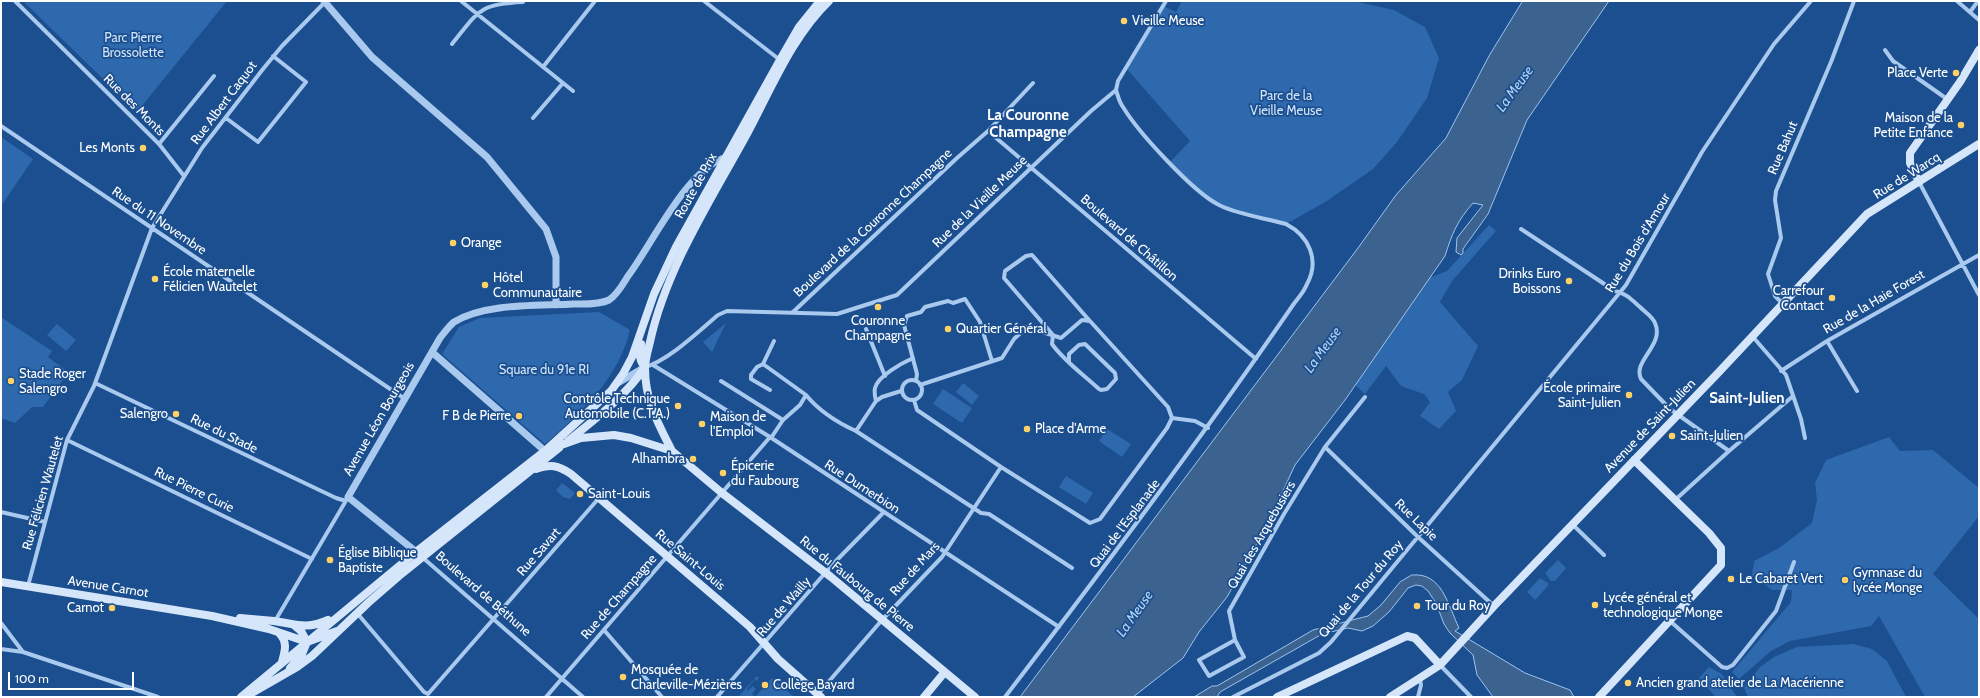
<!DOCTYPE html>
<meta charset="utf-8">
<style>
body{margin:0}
#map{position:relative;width:1980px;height:698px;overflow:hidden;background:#1b4f8f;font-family:Cabin,sans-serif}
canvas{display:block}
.frame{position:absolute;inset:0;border:2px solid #fff;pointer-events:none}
.scale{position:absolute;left:8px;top:672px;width:126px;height:18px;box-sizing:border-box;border:2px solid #fff;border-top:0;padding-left:5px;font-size:12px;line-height:14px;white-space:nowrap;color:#fff;-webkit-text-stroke:3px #1b4f8f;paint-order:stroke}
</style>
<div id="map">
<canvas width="1980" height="698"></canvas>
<div class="frame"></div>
<div class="scale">100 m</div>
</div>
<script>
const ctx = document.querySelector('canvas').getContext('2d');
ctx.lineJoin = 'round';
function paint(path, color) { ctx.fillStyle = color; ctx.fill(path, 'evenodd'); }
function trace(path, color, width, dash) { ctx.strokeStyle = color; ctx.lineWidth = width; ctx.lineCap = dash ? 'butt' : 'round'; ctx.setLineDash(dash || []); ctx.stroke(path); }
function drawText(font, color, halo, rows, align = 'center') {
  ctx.font = font + ' Cabin,sans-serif'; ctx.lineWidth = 3.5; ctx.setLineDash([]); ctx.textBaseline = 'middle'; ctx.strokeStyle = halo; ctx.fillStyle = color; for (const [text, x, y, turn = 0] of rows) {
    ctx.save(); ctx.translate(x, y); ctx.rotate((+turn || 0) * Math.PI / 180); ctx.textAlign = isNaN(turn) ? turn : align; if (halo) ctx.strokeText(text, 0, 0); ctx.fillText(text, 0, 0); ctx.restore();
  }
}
paint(new Path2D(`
 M23 1H227L137 112Z
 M1182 1H1353L1394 10 1425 27 1439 58 1427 98 1397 142 1373 169 1327 201 1286 224 1230 209 1209 199 1170 162 1190 141 1126 68 1163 6 1176 12Z
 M1 137 33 159 1 206Z
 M1489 225 1496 231 1452 281 1440 302 1478 346 1462 380 1448 392 1456 411 1439 429 1420 416 1430 402 1424 394 1401 386 1386 366 1365 394 1350 380 1412 285 1447 271Z
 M599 312 630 330C618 379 582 412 545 444L442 354 459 327 480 318Z
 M1 317 52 351 48 357 71 374 68 378 65 377 43 407H32L15 423 1 418Z
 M726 323 712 352 703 342Z
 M57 324 76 340 66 351 47 335Z
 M963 383 979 396 972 405 956 392Z
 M943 389 972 408 962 423 933 404Z
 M1107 429 1131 444 1122 457 1099 441Z
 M1889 437 1900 451 1933 450 1979 488V516L1933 574 1979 619V697H1925L1879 616 1871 626 1790 641 1771 651 1739 679 1732 672 1791 602 1792 590H1772L1752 575 1754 561 1779 548 1812 523 1817 500 1815 483 1826 460Z
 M1066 476 1093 493 1086 504 1059 487Z
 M562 483 575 493 570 499 563 497 556 490Z
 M1558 560 1566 568 1555 581H1551L1545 573Z
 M1540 578 1548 583V586L1535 600 1527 592Z
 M1853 644 1872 649 1887 661 1906 697H1748L1744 688 1760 667 1774 657 1797 647Z
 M1709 667 1722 674 1737 697H1716L1714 695 1699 678Z
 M757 676 759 678 757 681 755 679 747 689 748 691 753 686 756 689 752 694 755 697 772 678 794 697H738Z`), '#2e69ad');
const water = new Path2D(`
 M1523 1H1609L1527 120 1488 214 1463 249V253L1461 255 1456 252 1457 238 1483 205 1473 203C1457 221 1452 234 1445 256L1345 400 1295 465 1266 527 1227 597 1199 632 1183 658 1133 697H1020L1358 248 1396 195 1446 138 1489 56Z
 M1412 575C1442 572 1448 605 1459 628L1455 631 1525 673 1570 690 1574 697H1493L1477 675 1473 655 1450 633 1444 624 1436 603 1428 591 1422 586 1416 585 1408 588 1389 612 1373 626 1362 631 1348 628 1322 634 1220 692 1217 697H1194L1212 686H1217L1313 630 1368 616 1381 605 1400 582Z`);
paint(water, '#3c6290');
trace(water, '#9cc4f0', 1);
trace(new Path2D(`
 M15 1 159 144 184 176
 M461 1 573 91
 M704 1 780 60
 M1957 1 1979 20
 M1970 12 1978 1
 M452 44C479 11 478 4 523 2
 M1885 50 1893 61 1947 99
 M543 67 595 1
 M226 118 258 142 306 82 273 56
 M533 118 563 83
 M1 126 405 399
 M988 131 1256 359
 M159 144 214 76
 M1919 182 1979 295
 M1521 229 1615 291C1626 293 1632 300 1640 307 1645 312 1653 317 1655 323 1665 345 1632 361 1641 379L1670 409 1729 451 1675 500
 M1783 304 1775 296 1768 274 1781 238 1775 200 1776 191 1831 62 1854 1
 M793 312 957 158 988 131 1033 83
 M866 329 885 376
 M1753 337 1786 375 1801 419 1805 438
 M1827 341 1857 391
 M1069 362V354L1079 345 1085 344 1115 373 1116 379 1107 389 1101 390 1099 389C1084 375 1064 361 1052 344L1053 335 1004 278 1005 271 1026 256 1032 255 1089 320
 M763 364 774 341
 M653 365 770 437 1059 627
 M645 367C668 361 699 331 718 315L727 311 837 314 897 295 1091 111 1116 90 1118 81 1166 1
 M1781 371 1827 341 1979 255
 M902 390a10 10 0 1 1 20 0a10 10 0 1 1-20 0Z
 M721 381 783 420 771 438
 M916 381 917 374 904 325 907 316 921 312 925 307 948 301 953 303 965 299 980 322 992 361
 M95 383 336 498 346 501
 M770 390 751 379V375L757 367 763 364 806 395 800 405 783 420
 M901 391 882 397 876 401 856 431 981 513 989 514 1072 568
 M806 395C820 412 836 422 856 431
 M914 400 917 410 1001 467 1090 523 1100 519 1167 428 1172 418 1168 407 1090 321 1082 320 1061 338 1027 327 1014 339 1002 358 920 385
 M876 401C875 397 874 392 875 388 878 376 902 363 913 358
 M1172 418 1195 421 1208 428
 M67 440 312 559
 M1325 447 1418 537 1494 606
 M1729 451 1793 396
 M1 512 45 522
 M1573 525 1604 555
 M422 557 583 697
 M28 586 67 440 94 386 152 228 202 148 263 69 282 46 326 1
 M357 613 424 692 428 694 599 498
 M275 621 347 499
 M1670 621 1722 667 1727 668 1733 665 1776 611 1794 562
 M1 623 23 652
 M604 630 662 697
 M1235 640 1244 657 1209 676 1199 660 1235 640 1229 611 1284 514 1325 447 1365 397
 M1 649 23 652 158 697
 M1440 665 1471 697
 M818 694 882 620 942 557 1001 467
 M546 697 770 437
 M717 697 832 565 883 513
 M1005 697C1104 568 1201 439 1293 305 1298 298 1304 292 1307 284 1320 260 1309 236 1286 224 1265 218 1239 215 1219 205 1193 192 1138 132 1123 107 1119 102 1118 96 1116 90
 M1233 697 1319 653 1331 642 1626 285 1702 152 1774 44 1811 1
 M1418 697 1421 685 1420 679`), '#a9c9ee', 4);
trace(new Path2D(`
 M324 1 372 57 487 157 546 229 556 257V305
 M433 353 545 451
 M616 384 645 367
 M420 555 348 497 440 338C444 333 449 326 454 322 485 303 537 306 573 304 583 304 599 305 609 300 617 295 623 284 628 276 653 243 687 168 727 157`), '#a9c9ee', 7);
trace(new Path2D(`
 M1919 182 1910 163V153L1960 82 1979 50
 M641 344C640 353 638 359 645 367
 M568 441C595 419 626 396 645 367
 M550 449 581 438 614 435 631 438 672 451 722 493 831 577 975 697
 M672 451C658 423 645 401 645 368 645 360 648 350 650 342 666 268 712 198 748 132 771 89 793 35 829 1
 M536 469C550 464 558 465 571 474L735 614 750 627 778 659 821 697
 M1 582 212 616 269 629 307 642 337 631
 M240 618C251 619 263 620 274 621 296 624 306 630 328 620
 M279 633C288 642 285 651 282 662
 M290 668 302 654 307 642 301 631 295 626
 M250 694 297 667 312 656 369 602 399 576 559 448
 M241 697 416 552 545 451 611 391 623 374 632 357 654 294 676 247 780 60 799 27 820 1
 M924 697 944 673
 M1277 697 1407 636 1415 638 1440 665
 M1390 697 1440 665 1494 606 1718 373 1867 214 1979 144
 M1599 697 1721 565V548L1709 533 1634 460`), '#d6e6fa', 8);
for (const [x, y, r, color] of [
 [1124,21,4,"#ffd166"],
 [1956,73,4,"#ffd166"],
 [1961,125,4,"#ffd166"],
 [143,148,4,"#ffd166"],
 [453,243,4,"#ffd166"],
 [155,279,4,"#ffd166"],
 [1569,281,4,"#ffd166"],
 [485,285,4,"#ffd166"],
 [1832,298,4,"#ffd166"],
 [878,307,4,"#ffd166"],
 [948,329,4,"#ffd166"],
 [11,381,4,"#ffd166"],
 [1629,395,4,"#ffd166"],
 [678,406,4,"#ffd166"],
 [176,414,4,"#ffd166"],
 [519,416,4,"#ffd166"],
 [702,424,4,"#ffd166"],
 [1027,429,4,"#ffd166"],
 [1672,436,4,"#ffd166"],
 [693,459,4,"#ffd166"],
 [723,473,4,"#ffd166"],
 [580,494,4,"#ffd166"],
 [330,560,4,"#ffd166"],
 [1731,579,4,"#ffd166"],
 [1845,580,4,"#ffd166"],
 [1595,605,4,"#ffd166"],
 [1417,606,4,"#ffd166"],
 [112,608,4,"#ffd166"],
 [623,677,4,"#ffd166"],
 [1628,683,4,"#ffd166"],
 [765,685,4,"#ffd166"]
]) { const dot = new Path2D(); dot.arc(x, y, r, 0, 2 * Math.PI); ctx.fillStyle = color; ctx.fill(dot); trace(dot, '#1b4f8f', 1.5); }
drawText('13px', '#fff', '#1b4f8f', [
 ["Vieille Meuse",1132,21],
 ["Place Verte",1948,73,"right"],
 ["Maison de la",1953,118,"right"],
 ["Petite Enfance",1953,133,"right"],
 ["Les Monts",135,148,"right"],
 ["Orange",461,243],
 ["École maternelle",163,272],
 ["Félicien Wautelet",163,287],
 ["Drinks Euro",1561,274,"right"],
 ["Boissons",1561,289,"right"],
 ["Hôtel",493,278],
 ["Communautaire",493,293],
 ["Carrefour",1824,291,"right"],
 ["Contact",1824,306,"right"],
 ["Couronne",878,321,"center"],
 ["Champagne",878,336,"center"],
 ["Quartier Général",956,329],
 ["Stade Roger",19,374],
 ["Salengro",19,389],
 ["École primaire",1621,388,"right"],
 ["Saint-Julien",1621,403,"right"],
 ["Contrôle Technique",670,399,"right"],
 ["Automobile (C.T.A.)",670,414,"right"],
 ["Salengro",168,414,"right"],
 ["F B de Pierre",511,416,"right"],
 ["Maison de",710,417],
 ["l'Emploi",710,432],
 ["Place d'Arme",1035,429],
 ["Saint-Julien",1680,436],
 ["Alhambra",685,459,"right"],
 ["Épicerie",731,466],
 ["du Faubourg",731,481],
 ["Saint-Louis",588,494],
 ["Église Biblique",338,553],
 ["Baptiste",338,568],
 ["Gymnase du",1853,573],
 ["lycée Monge",1853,588],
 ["Le Cabaret Vert",1739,579],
 ["Lycée général et",1603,598],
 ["technologique Monge",1603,613],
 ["Tour du Roy",1425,606],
 ["Carnot",104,608,"right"],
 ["Mosquée de",631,670],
 ["Charleville-Mézières",631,685],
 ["Ancien grand atelier de La Macérienne",1636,683],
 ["Collège Bayard",773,685]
], 'left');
drawText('13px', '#cfe3fa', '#1b4f8f', [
 ["Parc Pierre",133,38],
 ["Brossolette",133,53],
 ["Parc de la",1286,96],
 ["Vieille Meuse",1286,111],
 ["Square du 91e RI",544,370]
]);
drawText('13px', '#fff', '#1b4f8f', [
 ["Rue Albert Caquot",224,103,-53],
 ["Rue des Monts",134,105,45],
 ["Rue Bahut",1783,148,-67],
 ["Rue de Warcq",1907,176,-32],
 ["Route de Prix",696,186,-61],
 ["Rue de la Vieille Meuse",980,202,-44],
 ["Rue du 11 Novembre",159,221,34],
 ["Boulevard de la Couronne Champagne",873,223,-43],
 ["Boulevard de Châtillon",1129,238,41],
 ["Rue du Bois d'Amour",1638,243,-59],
 ["Rue de la Haie Forest",1874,302,-30],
 ["Avenue Léon Bourgeois",379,419,-60],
 ["Avenue de Saint-Julien",1650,426,-46],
 ["Rue du Stade",224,434,26],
 ["Rue Dumerbion",862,487,33],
 ["Rue Pierre Curie",194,490,26],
 ["Rue Félicien Wautelet",43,493,-74],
 ["Rue Lapie",1416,520,44],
 ["Quai de l'Esplanade",1125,524,-53],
 ["Quai des Arquebusiers",1262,535,-60],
 ["Rue Savart",539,552,-49],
 ["Rue Saint-Louis",690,560,40],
 ["Rue de Mars",915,569,-48],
 ["Rue du Faubourg de Pierre",857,584,39],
 ["Avenue Carnot",108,587,9],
 ["Quai de la Tour du Roy",1361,589,-50],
 ["Boulevard de Béthune",483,594,41],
 ["Rue de Champagne",619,597,-49],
 ["Rue de Wailly",784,607,-49]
]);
drawText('italic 14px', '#b5d3f5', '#1b4f8f', [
 ["La Meuse",1515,89,-54],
 ["La Meuse",1323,350,-54],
 ["La Meuse",1135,614,-55]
]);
drawText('bold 15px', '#fff', '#1b4f8f', [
 ["La Couronne",1028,116],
 ["Champagne",1028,133],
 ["Saint-Julien",1747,399]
]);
</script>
